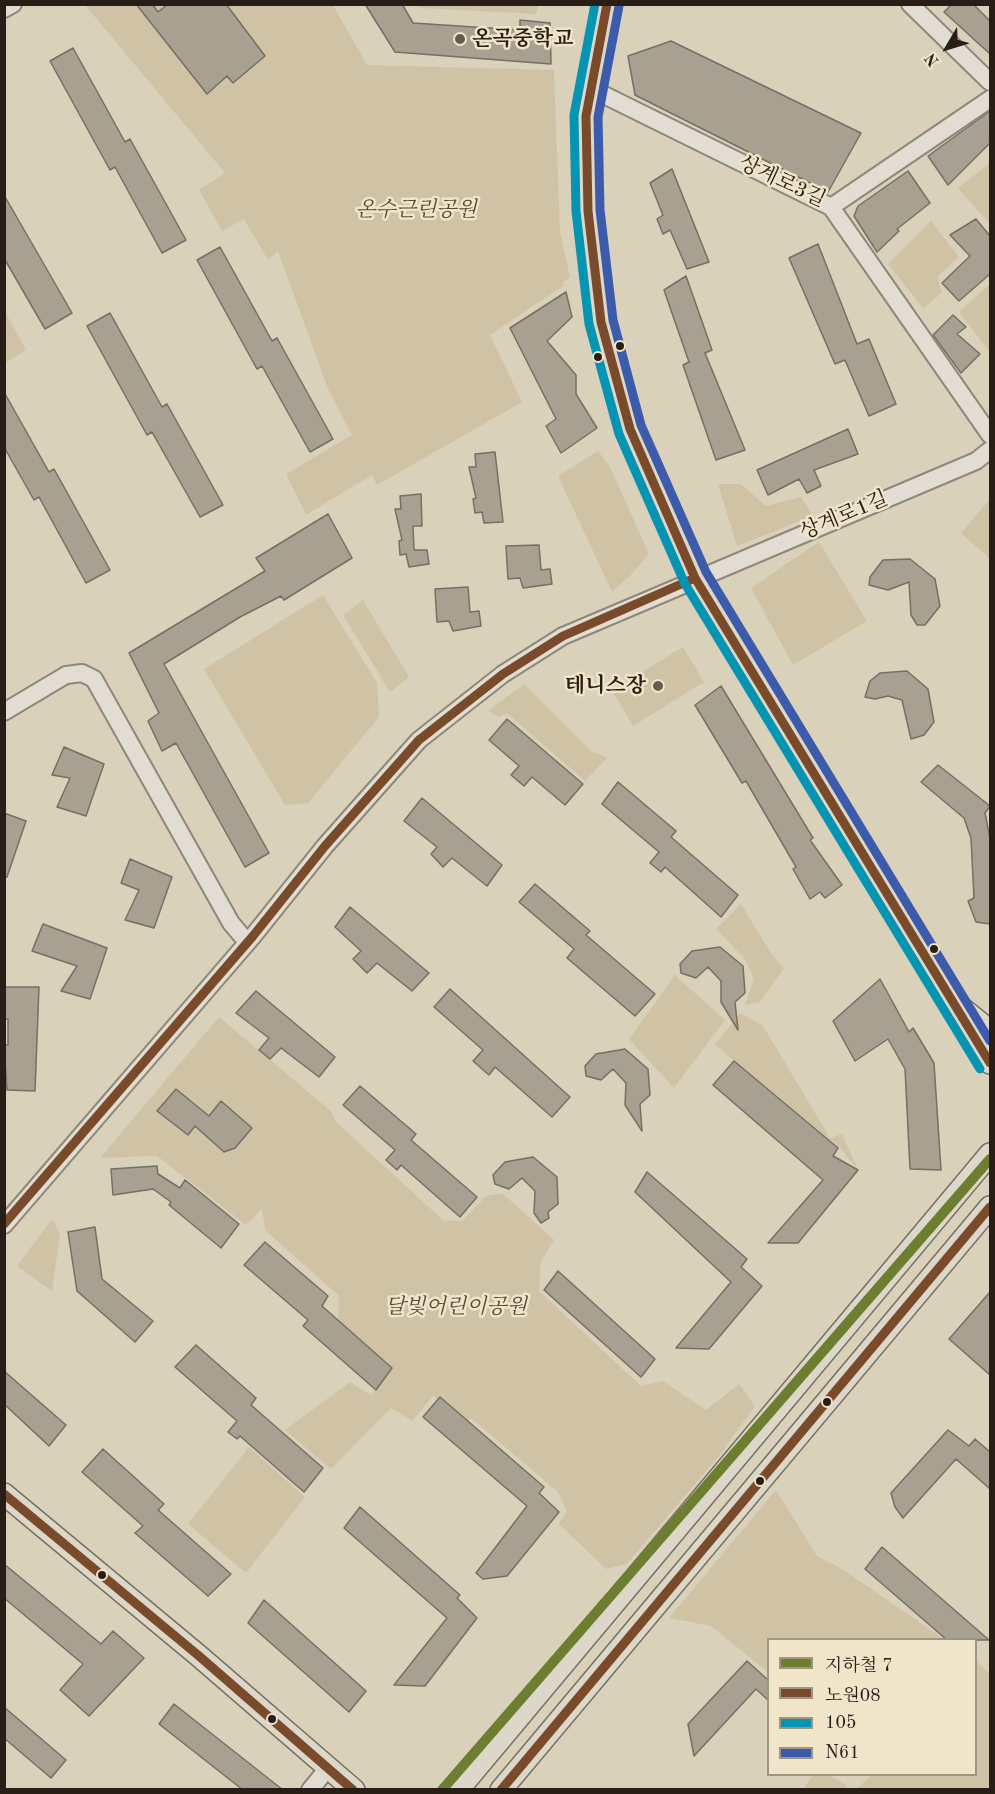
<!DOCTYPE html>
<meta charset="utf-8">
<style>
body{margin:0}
#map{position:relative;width:995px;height:1794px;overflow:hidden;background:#dad1ba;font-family:"Old Standard TT","Noto Serif KR",serif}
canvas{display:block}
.frame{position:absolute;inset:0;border:6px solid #291d17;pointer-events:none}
.legend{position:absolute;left:767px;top:1638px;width:210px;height:138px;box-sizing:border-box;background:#f0e5c9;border:2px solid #a09582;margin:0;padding:8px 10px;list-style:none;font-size:18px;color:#291d17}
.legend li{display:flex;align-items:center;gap:12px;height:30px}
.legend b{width:30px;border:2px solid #a09582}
.north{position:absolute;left:917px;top:18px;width:60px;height:60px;-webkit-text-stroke:4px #f0e5c9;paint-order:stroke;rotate:232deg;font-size:16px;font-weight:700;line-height:24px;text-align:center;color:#291d17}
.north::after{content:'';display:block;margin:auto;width:21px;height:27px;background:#291d17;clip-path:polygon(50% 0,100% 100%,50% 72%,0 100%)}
</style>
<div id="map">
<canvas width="995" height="1794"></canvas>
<div class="frame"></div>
<ul class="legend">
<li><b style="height:8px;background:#6e7e31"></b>지하철 7</li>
<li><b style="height:8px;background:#7a4b2a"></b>노원08</li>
<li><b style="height:8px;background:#0694b3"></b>105</li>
<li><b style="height:8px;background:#3d5bab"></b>N61</li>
</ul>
<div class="north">N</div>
</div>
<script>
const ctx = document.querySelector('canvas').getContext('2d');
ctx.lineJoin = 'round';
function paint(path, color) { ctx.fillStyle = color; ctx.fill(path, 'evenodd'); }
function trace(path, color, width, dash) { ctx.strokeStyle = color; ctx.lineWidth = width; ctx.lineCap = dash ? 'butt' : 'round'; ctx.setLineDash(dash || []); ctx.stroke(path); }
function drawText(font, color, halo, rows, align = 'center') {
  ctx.font = font + ' "Old Standard TT","Noto Serif KR",serif'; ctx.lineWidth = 5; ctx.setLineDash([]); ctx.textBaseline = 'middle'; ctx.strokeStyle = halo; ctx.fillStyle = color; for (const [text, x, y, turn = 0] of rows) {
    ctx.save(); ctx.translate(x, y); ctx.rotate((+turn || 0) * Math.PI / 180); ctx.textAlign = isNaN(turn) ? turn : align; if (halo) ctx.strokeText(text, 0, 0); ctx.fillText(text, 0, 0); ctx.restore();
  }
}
paint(new Path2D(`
 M85 5H333L367 65 554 70 560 232 570 277 563 282V286L490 335 522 402 377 485 372 475 306 515 286 474 352 435 328 389 278 251 268 260 244 219 222 231 199 190 225 173Z
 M418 5H538L536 14 421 8Z
 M990 163V224L958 188Z
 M931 221 959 257 937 277 942 293 923 308 888 264Z
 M989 285 990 287V352L959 312Z
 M5 312 26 350 5 363H4Z
 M598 451 610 467 649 554 630 576 612 592 558 476Z
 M718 484H741L766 506 801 497 813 516 737 546Z
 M990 499V559L961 533Z
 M819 542 867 621 793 665 751 588Z
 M323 595 377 683 379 717 308 803 285 805 204 669Z
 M363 600 409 677 390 692 343 615Z
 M683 647 704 682 633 726 612 690Z
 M524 684 590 750 607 758 585 781 507 713 499 717 488 711Z
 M741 904 772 955 784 968 760 1002 745 1005 754 979 745 959 716 929Z
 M675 975 725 1020 674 1088 629 1039Z
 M740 1013 763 1026 830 1138 842 1134 858 1170 841 1149 715 1045Z
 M219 1017 332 1112 335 1121 444 1221H462L486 1196 502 1193 554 1240 541 1261 539 1291 641 1386 663 1381 706 1410 739 1384 755 1406 719 1456 627 1564 606 1569 559 1524 567 1511 558 1492 471 1418 467 1422 433 1396 412 1421 391 1408 331 1469 285 1430 350 1382 371 1395 392 1368 338 1320 339 1296 265 1230 262 1209 246 1225 157 1156 100 1158Z
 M52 1219 60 1234 52 1291 17 1266Z
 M249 1447 305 1497 246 1573 188 1524Z
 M776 1490 817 1556 842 1569 944 1639 768 1640V1672L711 1626 669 1618Z
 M976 1661 990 1674V1789H856L872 1775 976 1774Z
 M813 1775H829L847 1786 846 1789H803Z`), '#d0c3a5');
const building = new Path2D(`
 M136 4H152L158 12 168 4H226L265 56 233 83 227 76 207 94Z
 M365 4H402L413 23 520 30V20L550 23 551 64 395 52Z
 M952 4H973L990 21V54L944 12Z
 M671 41 861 133 828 192 635 95 628 56Z
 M73 48 125 142 130 139 186 240 162 253 115 167 110 170 50 61Z
 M990 111V143L948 185 928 156Z
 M672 169 709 262 687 269 670 230 663 234 657 219 663 215 650 183Z
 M908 171 930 203 897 229 899 231 877 252 854 216 858 206Z
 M4 195 72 313 45 329 4 258Z
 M976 219 990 236V274L959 301 942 283 970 256 950 235Z
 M818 244 857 344 869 339 896 404 869 416 845 360 835 364 789 258Z
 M220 247 272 341 277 338 333 439 310 452 262 366 257 369 197 260Z
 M686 276 712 350 705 353 745 450 716 460 683 365 689 362 664 290Z
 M566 292 572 317 547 341 576 375V394L597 428 561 453 546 426 556 419 510 328Z
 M110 313 162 407 167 404 223 505 200 517 152 432 147 435 87 326Z
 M953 315 966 327 957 334 980 354 961 373 933 335Z
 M4 392 49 472 54 469 110 570 86 583 39 497 34 500 4 447Z
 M848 429 858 454 814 470 821 486 807 493 799 479 768 495 757 470Z
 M495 452 503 522 484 523 482 512 475 513 473 499 476 498 469 467H476L475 454Z
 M421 494 422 526H413L414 550H427L429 564 409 567 406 554 400 555 399 541 402 540 395 509H401L400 496Z
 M328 514 352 558 284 600 281 596 240 617 164 664 269 853 245 867 176 743 162 751 148 721 159 713 129 653 265 571 256 558Z
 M539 545 541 570 550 569 552 584 523 588 520 578 508 579 506 546Z
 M910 559 935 579 940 606 925 625H917L911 615 909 582 888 590 869 585 870 577 883 560Z
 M468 587 470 612 479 611 481 626 453 631 449 621 437 622 435 589Z
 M907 671 928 689 934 722 924 735 911 739 902 700 888 696 875 699 865 697 870 681 880 673Z
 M721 686 813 838 810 840 842 885 825 898 820 892 810 899 793 869 796 867 746 781 742 783 695 705Z
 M507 719 583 784 565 805 532 777 524 786 511 775 519 766 489 740Z
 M64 747 104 764 86 816 57 807 70 778 52 775Z
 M938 765 990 806 985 813 990 838V924L976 922 968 901 974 898 971 838 964 818 921 782Z
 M618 782 676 831 671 837 738 895 721 917 665 867 661 872 650 863 659 852 602 804Z
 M422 798 502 865 487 886 452 858 443 867 431 854 437 847 404 821Z
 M4 813 26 821 7 877H4Z
 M130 859 172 877 154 928 125 920 139 890 121 883Z
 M535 884 590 931 586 935 655 994 635 1016 567 958 574 949 519 902Z
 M350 907 429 973 412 991 377 963 367 973 353 959 361 951 335 927Z
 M43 924 107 948 90 999 61 991 77 966 32 951Z
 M720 947 743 966 745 993 735 1002 738 1030 721 1002V981L708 967 696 978 681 973 680 964 692 951Z
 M880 979 909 1032 913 1028 934 1063 941 1170 910 1169 905 1069 888 1039 855 1061 833 1021Z
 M4 987H39L35 1091 7 1090 4 1045H8V1019H4Z
 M450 989 570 1097 552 1117 495 1067 489 1075 473 1061 483 1050 434 1007Z
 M256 991 335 1057 319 1077 281 1048 270 1059 259 1050 269 1038 236 1013Z
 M625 1049 648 1069 650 1095 640 1104 642 1131 625 1105 626 1083 613 1069 601 1080 586 1076 585 1066 596 1054Z
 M734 1061 838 1148 833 1156 858 1170 798 1243H768L823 1180 713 1085Z
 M360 1086 416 1134 411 1140 477 1197 460 1217 401 1165 397 1170 386 1160 395 1150 343 1105Z
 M176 1089 209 1116 221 1101 252 1128 235 1148 224 1152 195 1126 188 1135 157 1111Z
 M533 1157 557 1177 558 1204 548 1212 549 1218 541 1223 534 1213 535 1191 522 1178 509 1189 495 1184 493 1175 505 1162Z
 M157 1166 158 1174 180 1188 185 1180 239 1224 221 1248 169 1205 171 1202 153 1189 113 1195 111 1169Z
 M647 1172 747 1259 741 1267 762 1286 709 1349 676 1348 731 1282 635 1192Z
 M95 1227 102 1279 153 1321 135 1342 77 1291 68 1232Z
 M265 1242 328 1296 322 1306 392 1368 376 1390 303 1326 308 1320 244 1265Z
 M558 1271 655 1359 641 1377 544 1290Z
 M990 1292V1375L949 1339Z
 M196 1345 256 1398 251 1405 323 1468 304 1492 240 1436 237 1439 228 1432 237 1421 175 1367Z
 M4 1371 66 1425 49 1446 4 1404Z
 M440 1397 544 1487 539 1493 559 1512 507 1576 483 1579 476 1573 527 1506 423 1417Z
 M948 1430 969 1446 975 1439 990 1452V1489L956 1459 903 1518 895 1507 891 1493Z
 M103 1449 164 1504 158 1510 231 1574 208 1596 135 1533 143 1526 82 1472Z
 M360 1507 460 1595 457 1598 477 1618 425 1686 394 1685 447 1618 344 1528Z
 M882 1547 989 1640H947L865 1569Z
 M4 1564 101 1644 113 1631 144 1658 89 1716 60 1690 83 1664 4 1598Z
 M264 1600 366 1691 349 1712 248 1623Z
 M747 1661 768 1680V1700L756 1689 694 1756 688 1724Z
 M174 1704 283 1790H243L159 1724Z
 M4 1707 66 1760 51 1778 4 1738Z`);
paint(building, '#a8a192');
trace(building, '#756f64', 1.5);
const minor = new Path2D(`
 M910 4 990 82
 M4 9 13 4
 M592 89 831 207 990 435
 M831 207 990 99
 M4 712 66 675 82 673 94 679 231 923 247 942
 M4 1225 253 936 325 846 419 740 503 674 563 636 976 461 990 450
 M310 1790 328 1768`);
const major = new Path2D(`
 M607 4 586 116 588 211 601 322 630 429 675 537 695 578 897 914 990 1063
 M963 1009 990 1031
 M4 1494 199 1656 354 1790
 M458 1790 990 1154
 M501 1790 990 1207`);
trace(minor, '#8e877a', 20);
trace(major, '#756f64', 24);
trace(minor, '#e2ddd2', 16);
trace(major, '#ddd7ca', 21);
trace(new Path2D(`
 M607 4 586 116 588 211 601 322 630 429 695 578 990 1063
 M4 1224 253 936 325 846 419 740 503 674 563 636 695 578
 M4 1494 199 1656 353 1790
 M501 1790 990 1207`), '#7a4b2a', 9);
trace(new Path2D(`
 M595 4 574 115 576 211 589 324 619 434 685 584 980 1069`), '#0694b3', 9);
trace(new Path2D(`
 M619 6 598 117 600 210 613 320 641 425 706 572 990 1041`), '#3d5bab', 9);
trace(new Path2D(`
 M442 1790 990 1159`), '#6e7e31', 10);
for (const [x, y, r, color] of [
 [460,39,6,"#675c50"],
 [620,346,5,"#291d17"],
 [598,357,5,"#291d17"],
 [658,686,6,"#675c50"],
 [934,949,5,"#291d17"],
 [827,1402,5,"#291d17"],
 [760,1481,5,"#291d17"],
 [102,1575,5,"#291d17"],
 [272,1719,5,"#291d17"]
]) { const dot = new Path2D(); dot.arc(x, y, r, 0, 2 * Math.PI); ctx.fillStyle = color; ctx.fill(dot); trace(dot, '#f0e5c9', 2); }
drawText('bold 21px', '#291d17', '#f0e5c9', [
 ["온곡중학교",472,39],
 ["테니스장",646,686,"right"]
], 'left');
drawText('21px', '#291d17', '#f0e5c9', [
 ["상계로3길",782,182,25],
 ["상계로1길",844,516,-23]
]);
drawText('italic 21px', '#594b3c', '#f0e5c9', [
 ["온수근린공원",416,210],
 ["달빛어린이공원",456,1307]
]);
</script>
